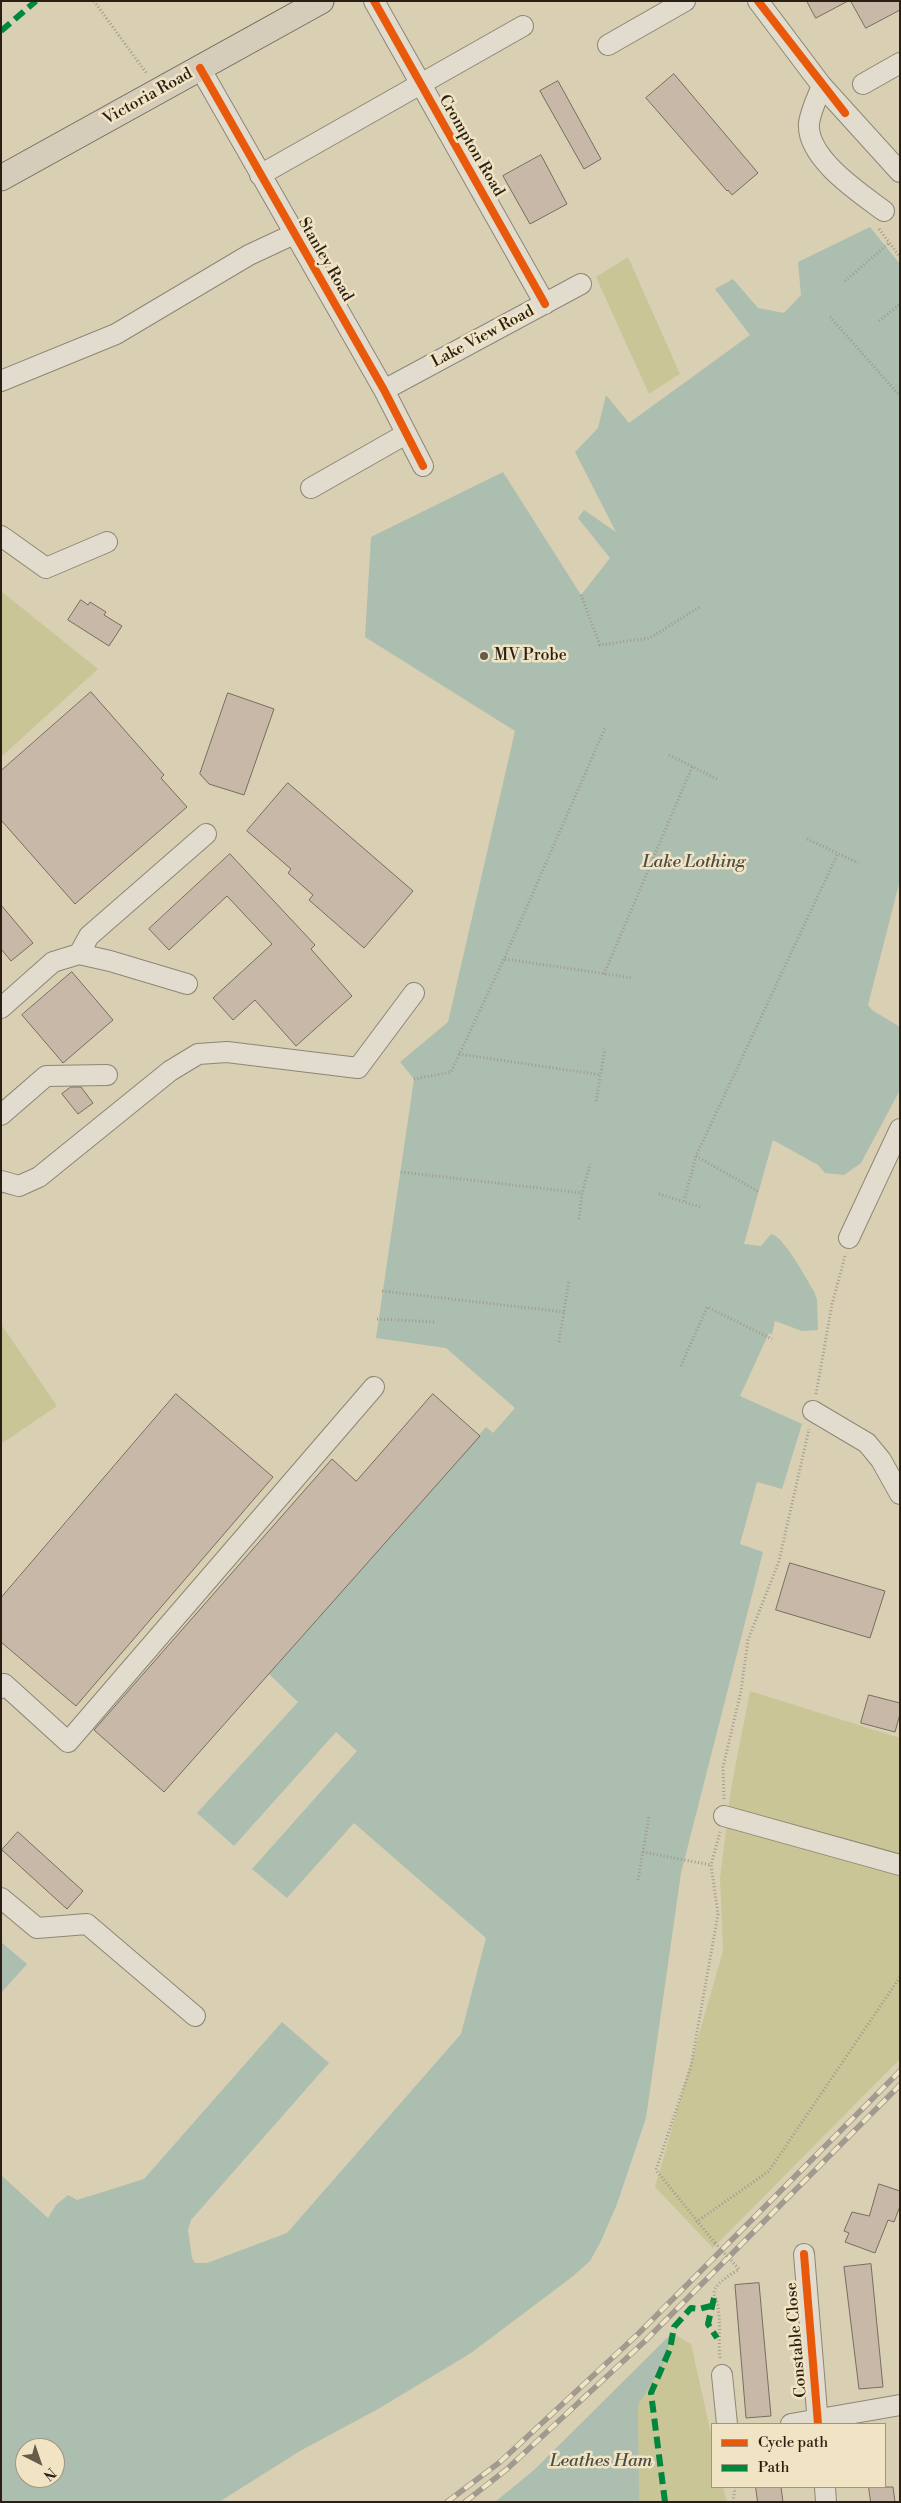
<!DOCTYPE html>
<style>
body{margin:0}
#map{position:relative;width:901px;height:2503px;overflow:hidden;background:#d9cfb3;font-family:"Libre Bodoni",serif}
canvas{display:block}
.frame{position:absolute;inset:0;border:2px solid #2a1e15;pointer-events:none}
.legend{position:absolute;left:711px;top:2423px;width:175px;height:65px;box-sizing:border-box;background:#f0e4c4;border:1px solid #a1957e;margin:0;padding:6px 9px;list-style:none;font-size:15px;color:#2a1e15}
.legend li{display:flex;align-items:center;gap:10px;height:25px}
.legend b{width:25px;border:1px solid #a1957e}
.north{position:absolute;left:15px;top:2438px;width:50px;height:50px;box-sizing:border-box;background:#f0e4c4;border:1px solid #a1957e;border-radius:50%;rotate:139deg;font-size:14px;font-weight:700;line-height:20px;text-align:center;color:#2a1e15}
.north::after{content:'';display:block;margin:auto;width:18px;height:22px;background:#675c4c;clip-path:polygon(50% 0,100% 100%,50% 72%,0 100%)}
</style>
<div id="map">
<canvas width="901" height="2503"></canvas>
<div class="frame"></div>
<ul class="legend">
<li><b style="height:6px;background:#e8590c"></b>Cycle path</li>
<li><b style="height:6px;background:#00873e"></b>Path</li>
</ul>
<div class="north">N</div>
</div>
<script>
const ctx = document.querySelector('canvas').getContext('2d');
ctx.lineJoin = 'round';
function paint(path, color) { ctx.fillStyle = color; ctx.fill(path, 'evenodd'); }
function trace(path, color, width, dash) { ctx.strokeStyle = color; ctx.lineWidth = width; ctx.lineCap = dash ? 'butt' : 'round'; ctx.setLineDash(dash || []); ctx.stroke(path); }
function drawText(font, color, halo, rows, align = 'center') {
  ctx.font = font + ' "Libre Bodoni",serif'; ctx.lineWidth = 5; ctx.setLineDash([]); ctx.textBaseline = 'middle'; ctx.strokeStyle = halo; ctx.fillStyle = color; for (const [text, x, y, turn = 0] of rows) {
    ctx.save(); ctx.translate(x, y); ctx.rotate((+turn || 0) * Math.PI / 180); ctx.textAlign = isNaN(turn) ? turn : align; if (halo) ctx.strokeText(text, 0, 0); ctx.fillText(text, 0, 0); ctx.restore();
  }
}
paint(new Path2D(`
 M628 257 680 374 649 394 596 277Z
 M1 591 98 669 1 757Z
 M1 1324 57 1406 1 1444Z
 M750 1691 900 1738V2059L713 2248 655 2187 723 1951 720 1879 731 1789Z
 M672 2333 691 2344 712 2438V2487H723L727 2502H634L638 2405Z`), '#cac597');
paint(new Path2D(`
 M870 227 900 264V880L868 1005 872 1010 900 1027V1090L861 1163 844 1175 825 1173 818 1165 773 1140 744 1244 761 1246 771 1234C784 1236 806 1279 814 1291L817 1300 818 1330 802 1331 775 1321 772 1334 769 1333 740 1396 802 1424 782 1489 757 1482 740 1544 763 1552 681 1873 646 2118 617 2204 601 2241 590 2261 572 2277 471 2353 378 2409 300 2451 219 2502H1V2175L48 2218 56 2205 68 2195 77 2200 144 2179 282 2022 329 2063 191 2220 188 2230 192 2258 195 2263H207L287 2233 461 2034 486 1938 354 1823 287 1898 252 1869 357 1751 336 1732 234 1846 197 1813 298 1702 269 1674 486 1427 493 1433 515 1408 446 1348 376 1338 414 1079 400 1062 448 1022 515 731 365 637 371 537 503 472 581 595 610 558 578 518 584 510 616 532 575 452 598 428 606 395 629 423 750 335 715 289 733 279 758 308 784 313 801 295 798 262ZM25 2448H55V2478H25Z
 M1 1942 27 1964 1 1993Z
 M672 2333 663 2365 638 2405 639 2502H495L534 2470Z`), '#acbeb0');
const building = new Path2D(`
 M807 1H848L816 18Z
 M851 1H900V10L866 28Z
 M674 74 758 173 732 195 728 190 727 191 646 98Z
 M558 81 601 159 584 169 540 91Z
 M541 155 567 204 530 224 503 176Z
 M81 600 88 605 90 602 106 612 104 615 122 626 109 646 68 620Z
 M91 692 164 775 161 778 187 807 75 904 1 820V771Z
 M228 693 274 709 244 795 209 784 200 774Z
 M288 783 413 891 364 948 309 900 313 895 288 873 291 869 247 831Z
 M230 854 315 945 311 949 352 996 296 1046 255 1000 233 1020 213 998 272 944 227 896 169 950 149 929Z
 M1 905 33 943 11 961 1 949Z
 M72 972 113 1020 63 1063 22 1015Z
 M71 1087H81L93 1103 78 1114 62 1094Z
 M176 1394 273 1477 76 1706 1 1642V1598Z
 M433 1394 480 1436 164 1792 94 1730 332 1459 356 1481Z
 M790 1563 885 1591 870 1638 776 1610Z
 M869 1695 900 1703V1714L895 1732 861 1723Z
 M18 1832 83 1891 67 1909 2 1850Z
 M879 2184 900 2191V2206L894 2222 888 2220 875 2253 845 2242 849 2233 844 2231 852 2212 869 2216Z
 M871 2264 883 2387 859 2389 844 2267Z
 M759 2283 771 2416 746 2418 735 2285Z
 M756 2487H781L783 2502H758Z
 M869 2487H893L895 2502H871Z`);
paint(building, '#c8b8a8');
trace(building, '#756e60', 1);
const minor = new Path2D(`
 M374 1 545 304
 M758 1 822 86 900 172
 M608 45 685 1
 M200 68 384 390 423 466
 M863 84 900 63
 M822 86C817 98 811 110 809 123 806 158 860 193 884 211
 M260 175 523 26
 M1 381 116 334 249 255 294 234
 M384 390 581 284
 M311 488 406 434
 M1 536 46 568 107 542
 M79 954 89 936 206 834
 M1 1008 53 962 79 954 110 961 187 984
 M1 1115 46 1076 107 1075
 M1 1181 19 1186 39 1177 170 1071 198 1054 227 1052 358 1068 414 993
 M849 1238 900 1129
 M813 1411 867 1443 881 1460 900 1494
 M1 1688 4 1684 68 1742 374 1387
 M724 1816 900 1865
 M1 1898 37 1928 87 1924 195 2016
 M804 2254 818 2424
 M722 2375 727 2424
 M791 2424 900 2405
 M825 2487 826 2502`);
const major = new Path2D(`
 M1 178 321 1`);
trace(minor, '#8d8676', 22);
trace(major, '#756e60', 27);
trace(new Path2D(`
 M94 1 147 74
 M879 229 900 257
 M845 281 889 243
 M830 317 900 396
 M879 321 900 304
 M581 595 600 645 650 638 701 606
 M669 755 717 779
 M807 839 858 863
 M505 959 633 978
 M604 974 692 767
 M459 1054 601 1075
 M414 1079 451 1072 504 959 605 728
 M596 1101 605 1049
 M696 1156 759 1192
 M401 1172 582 1193
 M659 1194 700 1207
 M684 1201 696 1156 838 853
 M579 1219 582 1193 590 1164
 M382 1291 564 1312
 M377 1319 436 1322
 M559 1342 569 1280
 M681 1366 707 1307 772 1339
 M816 1394 832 1304 845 1256
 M724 1799 723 1767 741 1691 748 1640 779 1561 809 1429
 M643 1852 711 1865
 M638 1880 649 1816
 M696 2222 769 2171 900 1977
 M715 2243 656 2170 691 2066 718 1914 711 1865 720 1832
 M720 2358C718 2341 721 2324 718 2307 718 2301 712 2296 715 2289 719 2281 732 2274 739 2269L729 2258
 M733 2502 735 2487`), '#a09a8f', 3, [1, 2.5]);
trace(minor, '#e1dccd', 20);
trace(major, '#d5ccb9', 25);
const rail = new Path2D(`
 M447 2502 500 2462 638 2334 900 2071
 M465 2502 507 2469 645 2341 900 2085`);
trace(rail, '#a09a8f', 5.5);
trace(rail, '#f0e4c4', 4, [11]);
trace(new Path2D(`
 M715 2243 729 2258`), '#a09a8f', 3, [1, 2.5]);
trace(new Path2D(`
 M1 31 36 1
 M714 2298 708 2324 717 2338
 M665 2502 651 2393 670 2349 674 2327 691 2308 699 2309 711 2306`), '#00873e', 6, [12, 6]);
trace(new Path2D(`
 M374 1 545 304
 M758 1 845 113
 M200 68 384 390 423 466
 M804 2254 818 2424`), '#e8590c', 8);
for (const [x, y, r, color] of [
 [484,656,5,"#675c4c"]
]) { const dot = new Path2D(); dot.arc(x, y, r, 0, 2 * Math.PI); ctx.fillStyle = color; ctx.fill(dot); trace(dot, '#f0e4c4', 2); }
drawText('16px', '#2a1e15', '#f0e4c4', [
 ["Victoria Road",148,97,-29],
 ["Crompton Road",471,146,60],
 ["Stanley Road",325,260,60],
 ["Lake View Road",483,337,-28],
 ["Constable Close",797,2340,-95]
]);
drawText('16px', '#2a1e15', '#f0e4c4', [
 ["MV Probe",494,656]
], 'left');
drawText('italic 18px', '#4b4c43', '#f0e4c4', [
 ["Lake Lothing",694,863],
 ["Leathes Ham",601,2462]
]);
</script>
